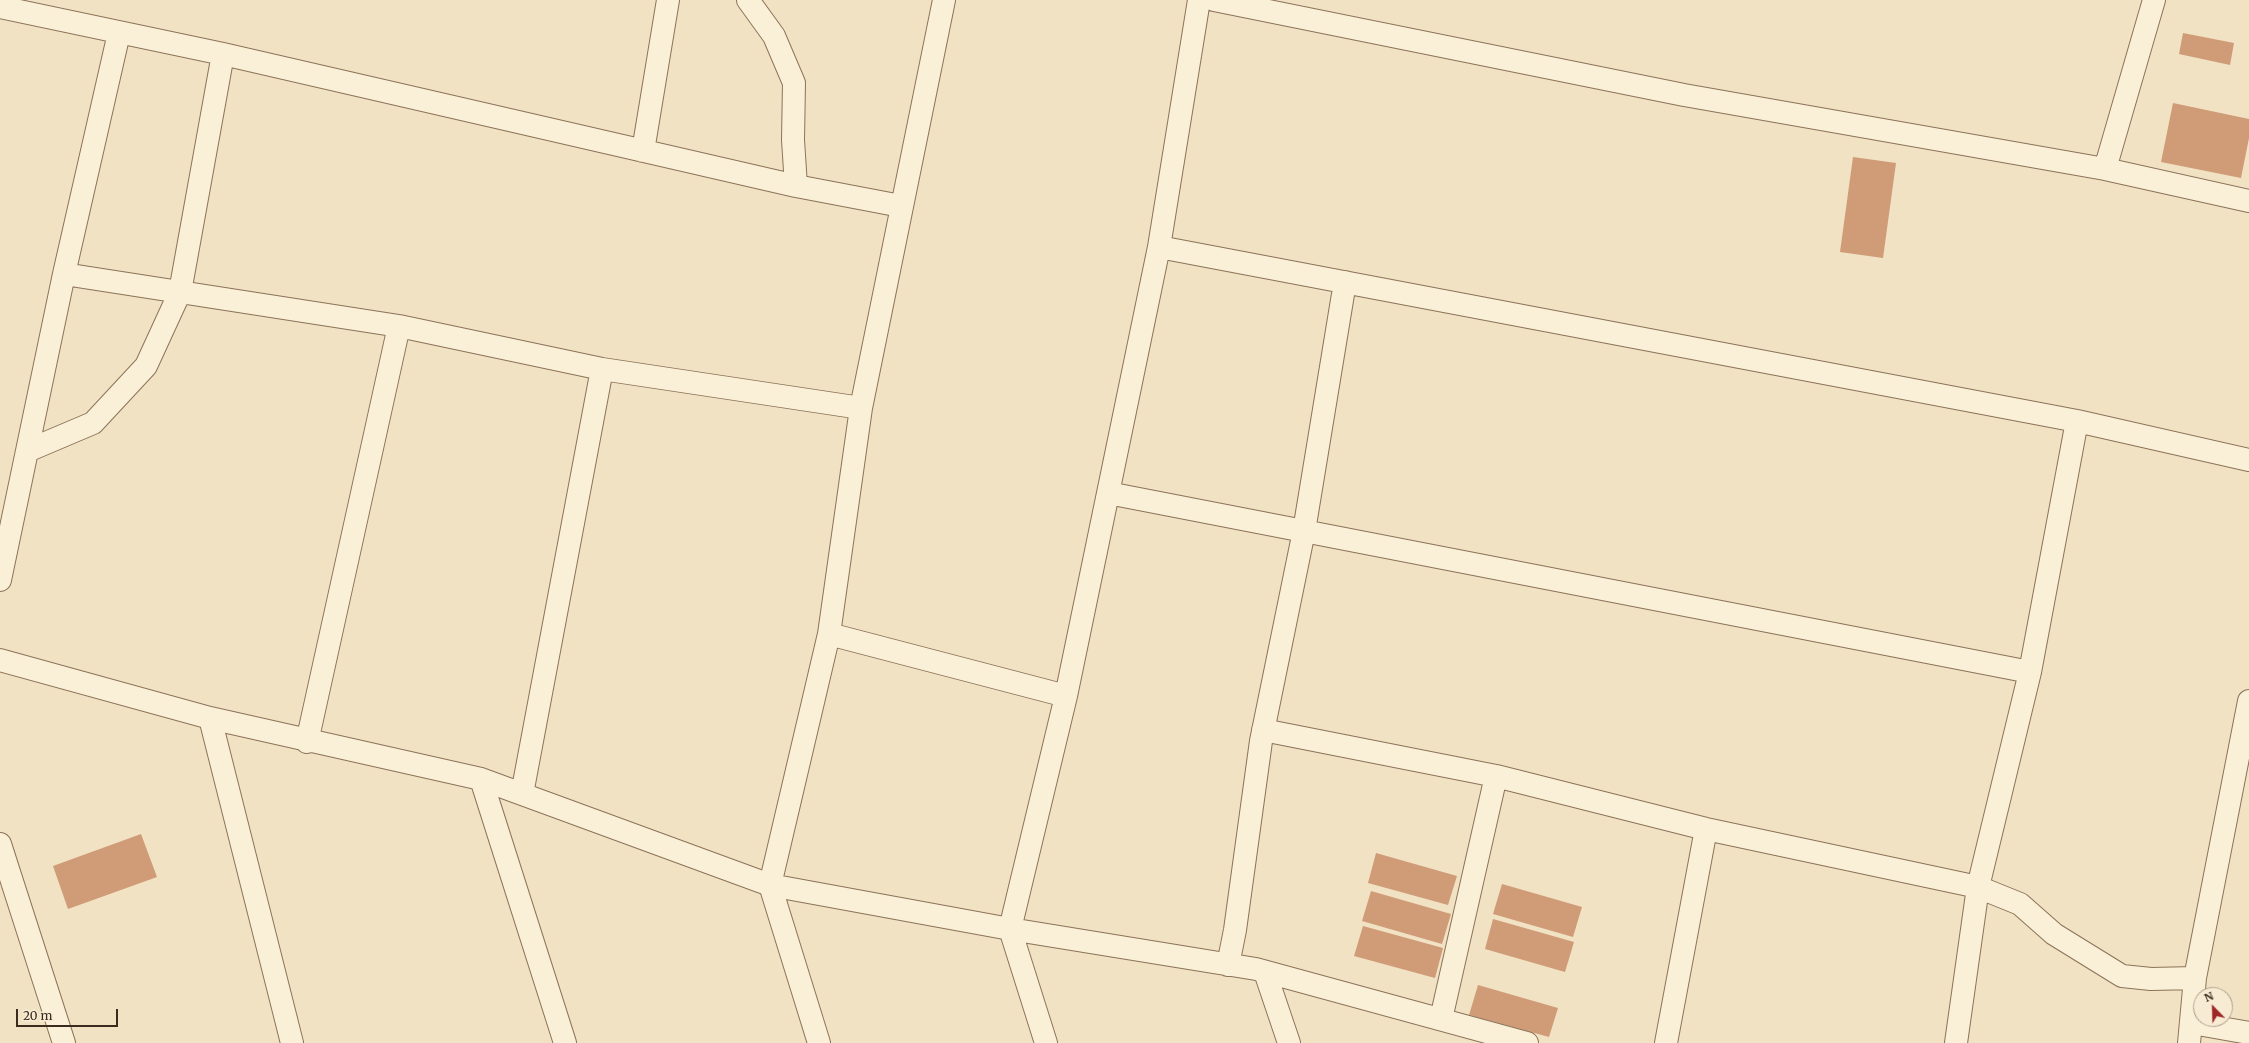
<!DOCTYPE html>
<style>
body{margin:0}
#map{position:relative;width:2249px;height:1043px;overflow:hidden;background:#f0e2c3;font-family:Merriweather,serif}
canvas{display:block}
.north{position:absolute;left:2193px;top:987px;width:40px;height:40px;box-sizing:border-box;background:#f7ecd3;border:1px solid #ac9f8b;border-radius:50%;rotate:337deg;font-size:11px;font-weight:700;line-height:16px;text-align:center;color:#3b2b1e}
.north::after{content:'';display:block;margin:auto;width:14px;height:18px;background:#9e2629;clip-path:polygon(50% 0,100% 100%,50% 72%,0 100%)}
.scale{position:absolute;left:16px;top:1009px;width:102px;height:18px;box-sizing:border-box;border:2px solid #3b2b1e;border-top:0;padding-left:5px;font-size:12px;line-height:14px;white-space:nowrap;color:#3b2b1e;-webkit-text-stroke:3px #f7ecd3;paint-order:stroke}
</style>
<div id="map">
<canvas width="2249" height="1043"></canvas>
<div class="north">N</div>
<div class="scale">20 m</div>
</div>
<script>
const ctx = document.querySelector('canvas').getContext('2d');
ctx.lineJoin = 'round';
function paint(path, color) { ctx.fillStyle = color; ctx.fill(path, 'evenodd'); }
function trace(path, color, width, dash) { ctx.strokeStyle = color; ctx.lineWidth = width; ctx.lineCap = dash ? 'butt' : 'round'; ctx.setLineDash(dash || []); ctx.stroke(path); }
paint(new Path2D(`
 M2183 33 2234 43 2230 65 2179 54Z
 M2173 103 2249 119V138L2241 178 2161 162Z
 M1853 157 1896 163 1883 258 1840 252Z
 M141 834 157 877 68 909 53 866Z
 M1376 853 1457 876 1448 905 1368 883Z
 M1502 884 1582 907 1573 937 1493 914Z
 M1371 891 1451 914 1442 944 1362 921Z
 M1493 919 1574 942 1565 972 1485 949Z
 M1363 926 1443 948 1435 978 1354 956Z
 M1478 985 1558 1008 1549 1037 1469 1015Z`), '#d09b77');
const minor = new Path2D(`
 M748 0 774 36 794 83 793 140 796 186
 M1214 0 1684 95 2105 169 2249 201
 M0 7 223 54 796 186 901 206
 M643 151 668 0
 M2105 169 2154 0
 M1159 247 2077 421 2249 460
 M64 274 399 326 602 369 861 408
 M27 451 93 423 146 366 180 292 223 54
 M1108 493 2030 672
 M0 580 64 274 119 33
 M829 634 1066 696
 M0 660 210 718 481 779 770 885 1010 929 1256 969 1527 1043
 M210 718 292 1043
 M1263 730 1496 776 1706 829 1978 887 2020 904 2054 934 2122 976 2151 979 2195 978
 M307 742 399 326
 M481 779 565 1043
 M522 794 602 369
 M0 844 64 1043
 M1228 965 1235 930 1261 741 1304 531 1345 282
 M1265 972 1289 1043
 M1441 1019 1496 776
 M2192 1023 2249 1033
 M819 1043 770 885 829 634 861 408 944 0
 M1046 1043 1010 929 1066 696 1159 247 1199 0
 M1666 1043 1706 829
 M1956 1043 1978 887 2030 672 2077 421
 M2189 1043 2195 978 2249 701`);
trace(minor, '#8c7359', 24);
trace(minor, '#faefd7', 22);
</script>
